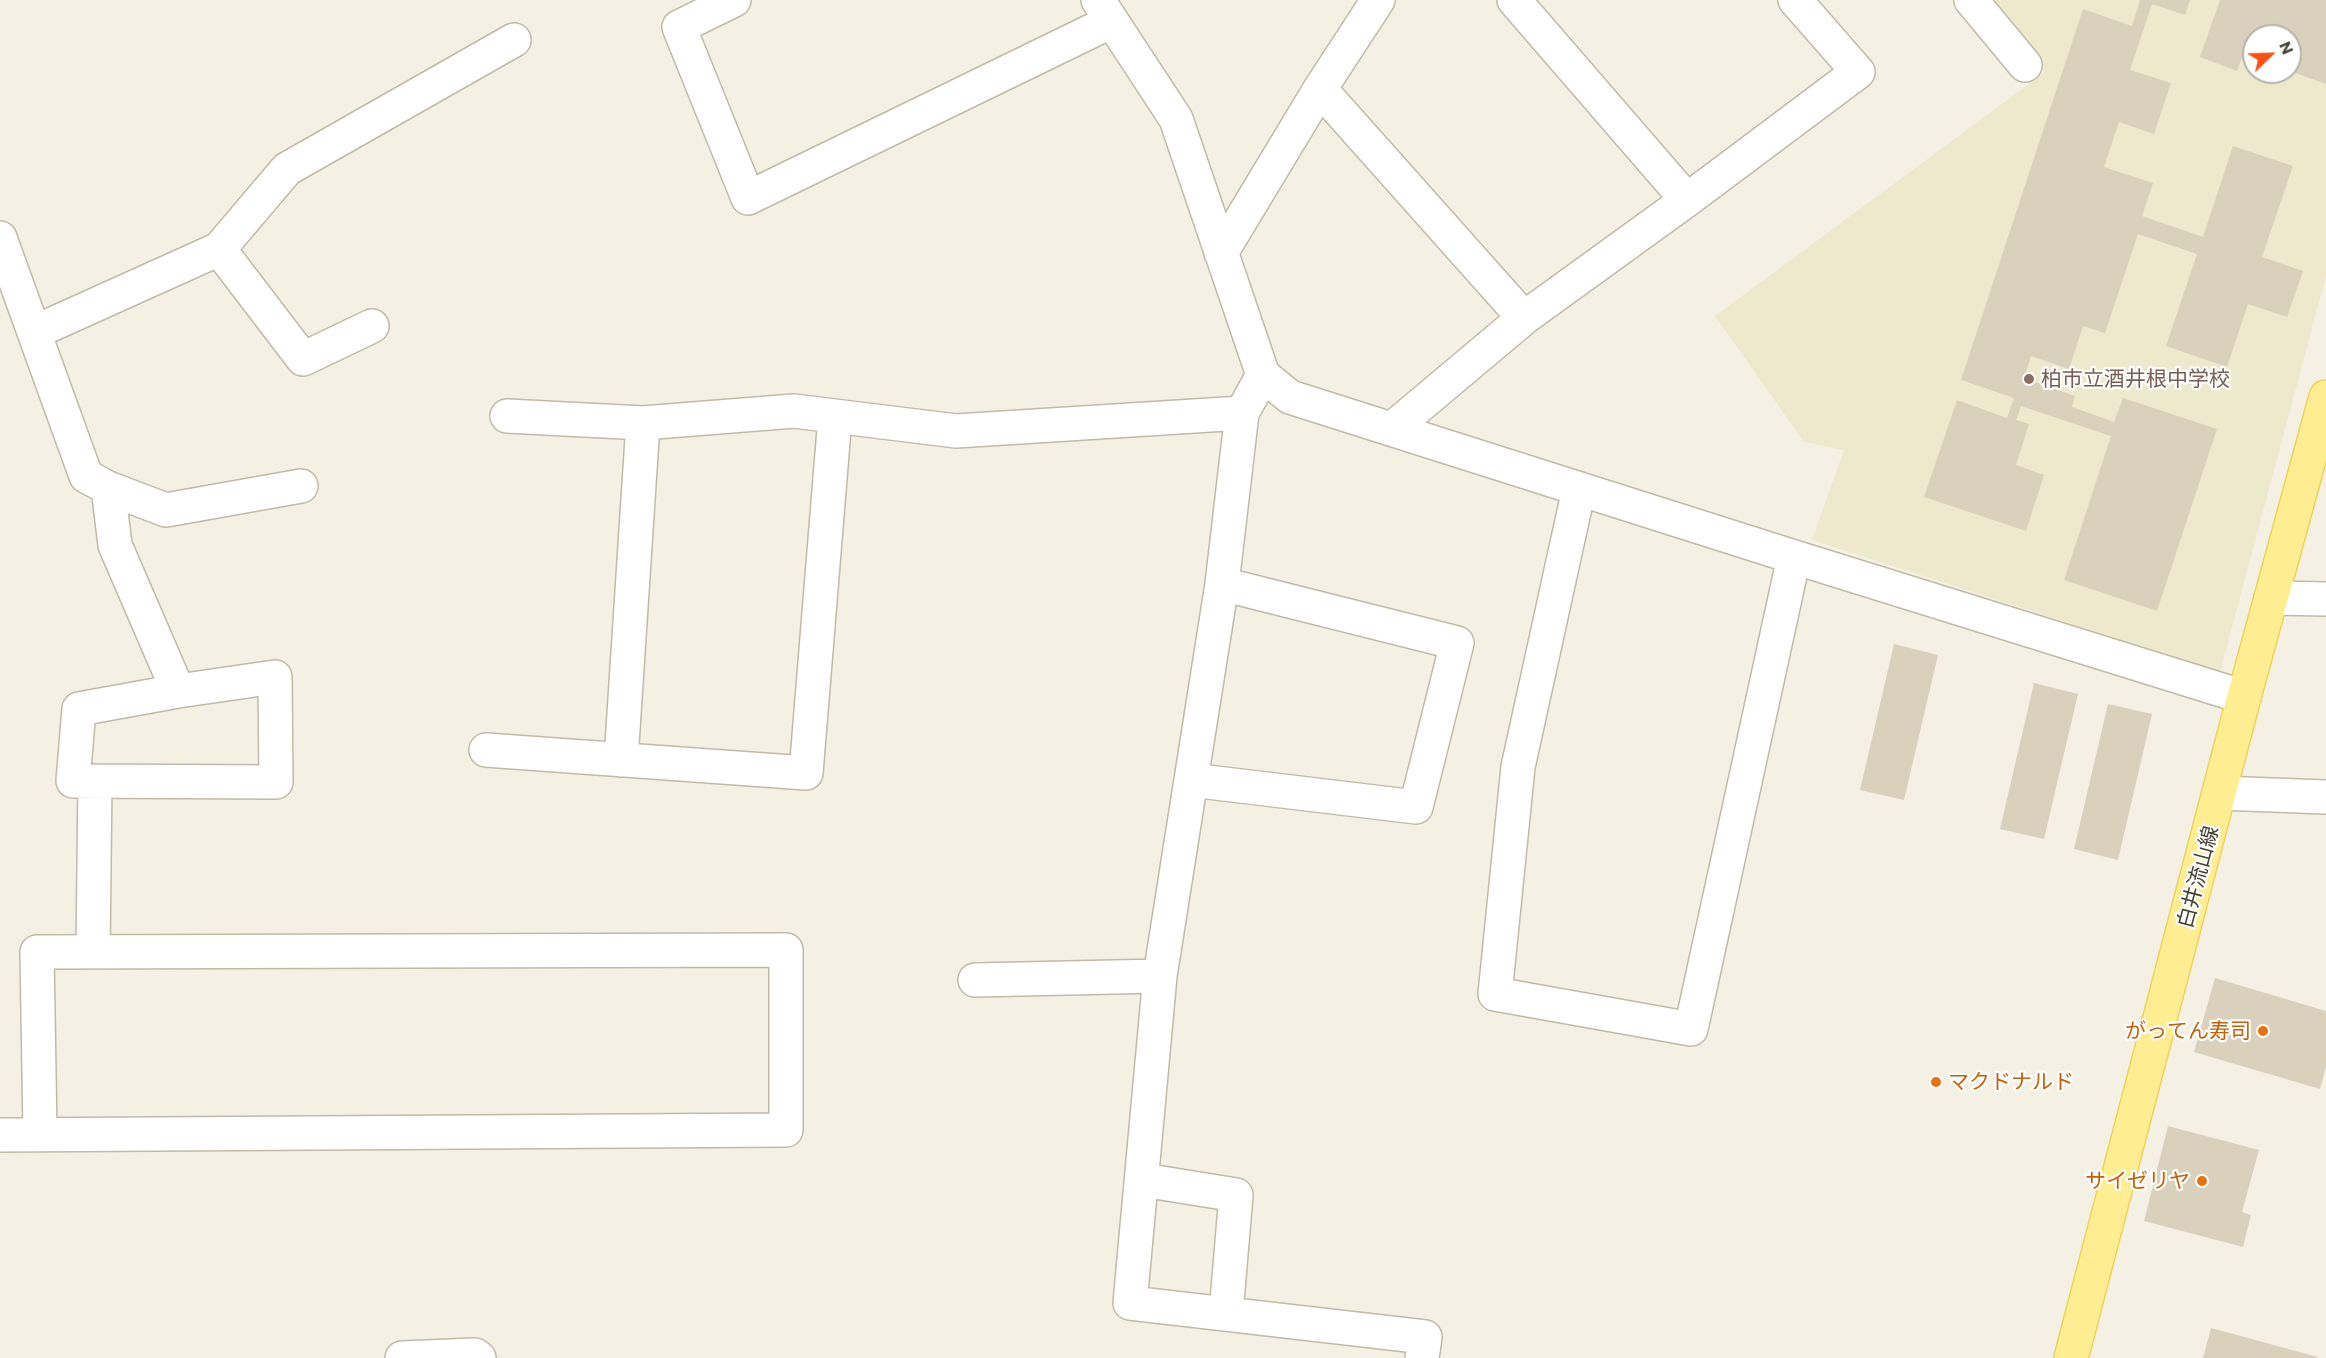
<!DOCTYPE html>
<meta charset="utf-8">
<style>
body{margin:0}
#map{position:relative;width:2326px;height:1358px;overflow:hidden;background:#f4f1e4;font-family:Commissioner,sans-serif}
canvas{display:block}
.north{position:absolute;left:2242px;top:24px;width:60px;height:60px;box-sizing:border-box;background:#fff;border:2px solid #b5b3ad;border-radius:50%;rotate:67deg;font-size:16px;font-weight:700;line-height:24px;text-align:center;color:#464133}
.north::after{content:'';display:block;margin:auto;width:21px;height:27px;background:#ff5010;clip-path:polygon(50% 0,100% 100%,50% 72%,0 100%)}
</style>
<div id="map">
<canvas width="2326" height="1358"></canvas>
<div class="north">N</div>
</div>
<script>
const ctx = document.querySelector('canvas').getContext('2d');
ctx.lineJoin = 'round';
function paint(path, color) { ctx.fillStyle = color; ctx.fill(path, 'evenodd'); }
function trace(path, color, width, dash) { ctx.strokeStyle = color; ctx.lineWidth = width; ctx.lineCap = dash ? 'butt' : 'round'; ctx.setLineDash(dash || []); ctx.stroke(path); }
function drawText(font, color, halo, rows, align = 'center') {
  ctx.font = font + ' Commissioner,"Noto Sans JP",sans-serif'; ctx.lineWidth = 4.5; ctx.setLineDash([]); ctx.textBaseline = 'middle'; ctx.strokeStyle = halo; ctx.fillStyle = color; for (const [text, x, y, turn = 0] of rows) {
    ctx.save(); ctx.translate(x, y); ctx.rotate((+turn || 0) * Math.PI / 180); ctx.textAlign = isNaN(turn) ? turn : align; if (halo) ctx.strokeText(text, 0, 0); ctx.fillText(text, 0, 0); ctx.restore();
  }
}
paint(new Path2D(`
 M1988 0H2326V276L2220 672 1812 540 1844 450 1804 442 1715 316 2045 72ZM2254 36H2290V72H2254Z`), '#eee9cc');
paint(new Path2D(`
 M2140 0H2190L2185 15 2152 4 2130 70 2171 83 2154 134 2119 122 2104 167 2153 183 2142 216 2203 237 2233 146 2293 166 2262 257 2303 271 2287 317 2248 304 2227 367 2166 346 2197 254 2138 234 2105 333 2083 326 2069 369 2031 356 2024 378 2075 396 2072 407 2114 422 2123 398 2217 429 2157 611 2064 580 2111 436 2021 406 2016 420 2029 424 2016 465 2044 475 2026 531 1924 497 1957 400 2007 418 2014 398 1961 380 2083 9 2132 26Z
 M2220 0H2326V84L2290 71V36H2254V58L2243 54 2237 71 2200 57Z
 M1894 644 1938 655 1904 800 1860 790Z
 M2034 683 2078 694 2044 839 2000 829Z
 M2108 704 2152 714 2118 860 2074 849Z
 M2215 978 2326 1011V1067L2320 1089 2194 1052Z
 M2168 1126 2259 1150 2242 1212 2251 1215 2243 1247 2144 1221Z
 M2211 1328 2318 1357 2317 1358H2203Z`), '#d9d1bb');
const minor = new Path2D(`
 M734 0 679 27 748 198 1112 21
 M1098 0 1176 119 1263 375 1290 397 1794 557 2244 697
 M1514 0 1687 200
 M1971 0 2025 65
 M1320 89 1524 318
 M0 238 86 476 108 488 115 545 178 691
 M219 249 303 359 372 326
 M1221 253 1320 89 1378 0
 M35 332 219 249 287 169 514 40
 M1263 375 1242 413 1222 584 1160 976 1130 1303 1425 1337 1422 1358
 M507 416 643 423 794 411 956 431 1242 413
 M1393 428 1524 318 1687 200 1858 72 1795 0
 M108 488 166 510 301 486
 M1579 489 1518 767 1495 994 1691 1029 1794 557
 M2271 598 2326 599
 M275 677 276 782 73 781 79 709 178 691Z
 M486 750 806 773 835 417
 M621 760 643 423
 M1191 780 1416 807 1457 643 1222 584
 M2220 793 2326 797
 M93 952 95 781
 M975 980 1160 976
 M0 1135 786 1130V950L37 952 40 1133
 M1143 1180 1236 1195 1226 1313
 M402 1358 475 1355 479 1358`);
const major = new Path2D(`
 M2071 1358 2244 697 2326 397`);
trace(minor, '#c0baa6', 36);
trace(major, '#eed358', 36);
trace(minor, '#fff', 33);
trace(major, '#ffed92', 33);
for (const [x, y, r, color] of [
 [2029,379,6,"#8d6e63"],
 [2263,1031,6,"#e8710a"],
 [1936,1082,6,"#e8710a"],
 [2202,1181,6,"#e8710a"]
]) { const dot = new Path2D(); dot.arc(x, y, r, 0, 2 * Math.PI); ctx.fillStyle = color; ctx.fill(dot); trace(dot, '#fff', 2); }
drawText('21px', '#785e54', '#fff', [
 ["柏市立酒井根中学校",2041,379]
], 'left');
drawText('21px', '#464133', '#fff', [
 ["白井流山線",2198,877,-75]
]);
drawText('21px', '#c56008', '#fff', [
 ["がってん寿司",2251,1031],
 ["マクドナルド",1948,1082,"left"],
 ["サイゼリヤ",2190,1181]
], 'right');
</script>
